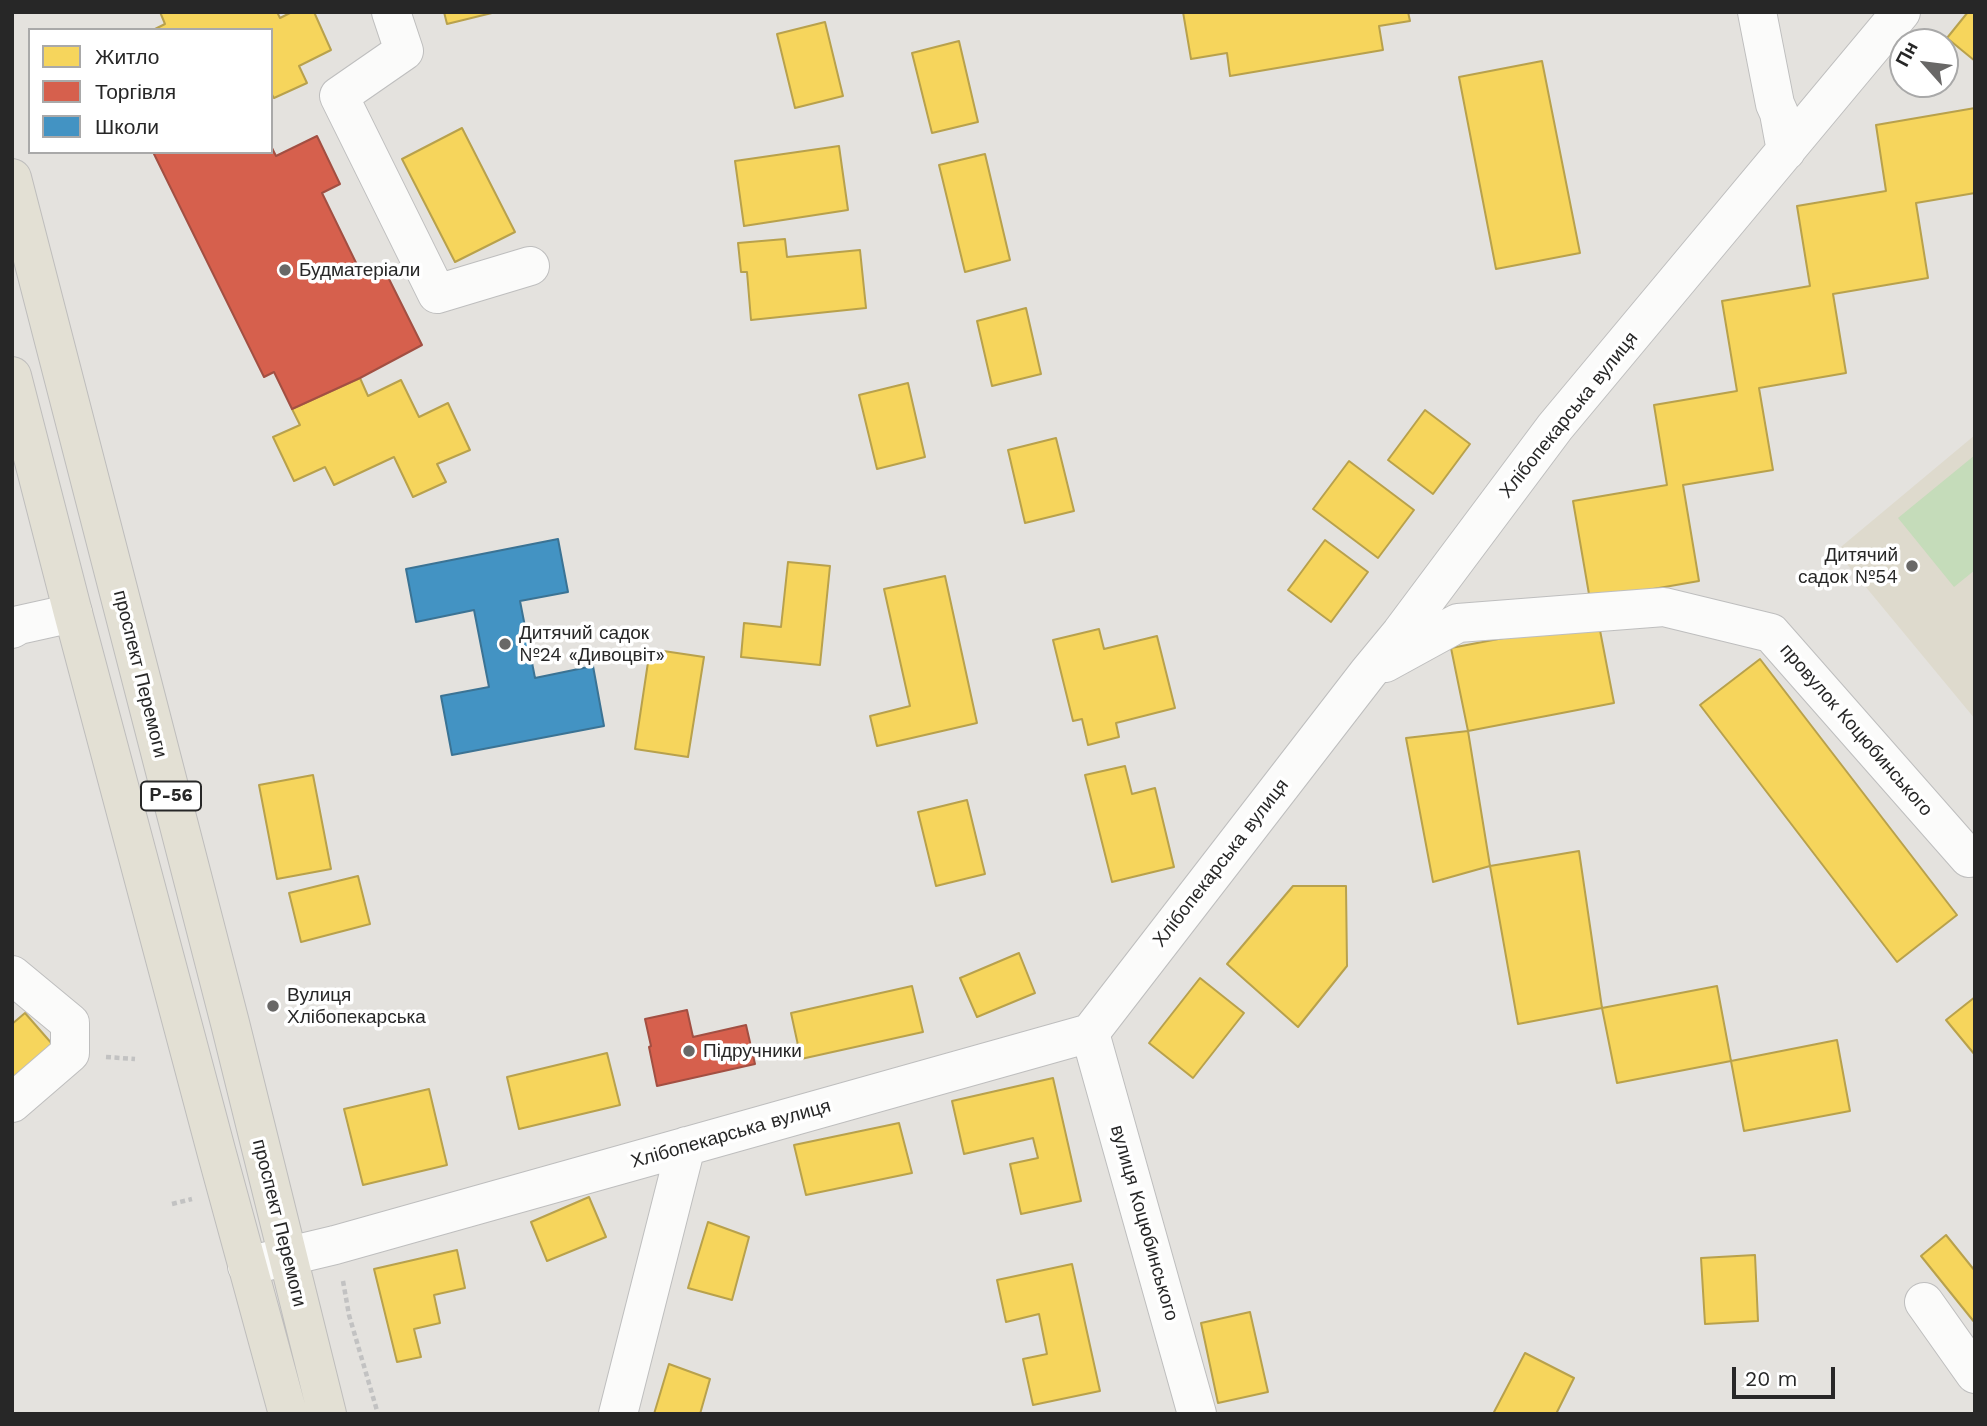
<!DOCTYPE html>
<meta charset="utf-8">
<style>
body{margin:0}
#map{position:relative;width:1987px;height:1426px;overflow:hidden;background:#e4e2de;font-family:"Work Sans",sans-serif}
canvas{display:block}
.frame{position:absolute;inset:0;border:14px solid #272727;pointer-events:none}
.legend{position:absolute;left:28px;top:28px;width:245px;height:126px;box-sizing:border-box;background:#fff;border:2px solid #a9a9a9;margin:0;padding:9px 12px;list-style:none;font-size:21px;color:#272727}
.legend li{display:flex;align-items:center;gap:14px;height:35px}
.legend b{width:35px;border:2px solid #a9a9a9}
.north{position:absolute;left:1889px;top:28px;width:70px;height:70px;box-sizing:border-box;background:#fff;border:2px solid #a9a9a9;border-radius:50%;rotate:298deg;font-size:19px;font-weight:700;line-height:28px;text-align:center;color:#272727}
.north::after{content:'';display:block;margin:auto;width:24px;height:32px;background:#696867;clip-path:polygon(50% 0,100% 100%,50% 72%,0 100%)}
.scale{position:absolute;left:1732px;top:1367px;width:103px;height:32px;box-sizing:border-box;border:4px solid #272727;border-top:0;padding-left:9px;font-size:21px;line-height:24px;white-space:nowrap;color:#272727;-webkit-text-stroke:5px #fff;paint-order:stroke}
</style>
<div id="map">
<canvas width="1987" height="1426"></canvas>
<div class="frame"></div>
<ul class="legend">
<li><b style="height:19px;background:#f6d55c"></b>Житло</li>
<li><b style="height:19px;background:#d6604d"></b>Торгівля</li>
<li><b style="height:19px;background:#4393c3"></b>Школи</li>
</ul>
<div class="north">Пн</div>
<div class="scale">20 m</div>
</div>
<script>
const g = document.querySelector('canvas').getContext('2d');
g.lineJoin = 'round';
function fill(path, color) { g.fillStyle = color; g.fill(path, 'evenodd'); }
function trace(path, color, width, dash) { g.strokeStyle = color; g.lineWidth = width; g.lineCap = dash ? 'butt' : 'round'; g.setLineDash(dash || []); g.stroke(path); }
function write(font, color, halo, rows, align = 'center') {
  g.font = font + ' "Work Sans",sans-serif'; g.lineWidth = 7; g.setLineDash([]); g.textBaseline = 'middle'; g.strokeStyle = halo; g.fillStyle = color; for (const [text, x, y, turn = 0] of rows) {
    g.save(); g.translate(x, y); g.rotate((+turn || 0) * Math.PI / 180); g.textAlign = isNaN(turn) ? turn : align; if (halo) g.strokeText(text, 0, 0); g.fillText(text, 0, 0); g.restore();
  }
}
fill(new Path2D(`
 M1975 435V719L1836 551Z`), '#dedacd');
fill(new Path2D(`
 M1975 455V570L1954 587 1898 518Z`), '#c5dcba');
const homes = new Path2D(`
 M160 12H277L280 18 292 12H314L331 50 299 66 307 83 274 98 271 93V30H153L165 24Z
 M444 12H496L447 24Z
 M1183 12H1408L1410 21 1379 26 1383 50 1230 76 1227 53 1191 59Z
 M1968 12H1975V61L1947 38Z
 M825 22 843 96 795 108 777 34Z
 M959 41 978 122 932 133 912 53Z
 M1542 61 1580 253 1496 269 1459 77Z
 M1975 108V193L1916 203 1928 278 1833 294 1846 373 1759 388 1773 470 1683 485 1699 581 1590 600 1573 501 1667 485 1654 405 1737 391 1722 301 1810 286 1797 206 1886 191 1876 125Z
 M462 128 515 232 455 262 402 159Z
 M839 146 848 210 744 226 735 161Z
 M985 154 1010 260 965 272 939 165Z
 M785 239 787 257 860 250 866 308 751 320 747 272H741L738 243Z
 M1026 308 1041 374 992 386 977 321Z
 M360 378 368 396 401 380 419 417 448 403 470 450 437 464 446 482 413 497 394 457 334 485 325 467 294 481 273 437 300 425 292 409Z
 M908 383 925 457 877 469 859 395Z
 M1425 410 1470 444 1433 494 1388 460Z
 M1056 438 1074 511 1025 523 1008 450Z
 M1349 461 1414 510 1378 558 1313 509Z
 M1325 540 1368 572 1331 622 1288 590Z
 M788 562 830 566 820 665 741 657 744 623 781 627Z
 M945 576 977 723 877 746 870 716 910 706 884 589Z
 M1598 620 1614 703 1468 731 1451 648Z
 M1099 629 1104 649 1157 636 1175 708 1116 723 1119 737 1088 745 1082 719 1073 721 1053 640Z
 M650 649 704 657 688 757 635 749Z
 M1760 659 1957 915 1897 962 1700 705Z
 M1468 731 1490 866 1433 882 1406 738Z
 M1125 766 1132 794 1155 788 1174 867 1112 882 1085 775Z
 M313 775 331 869 277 879 259 785Z
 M967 800 985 874 936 886 918 812Z
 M1579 851 1602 1008 1518 1024 1490 866Z
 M358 876 370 924 301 942 289 893Z
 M1293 886H1346L1347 966 1298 1027 1227 964Z
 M1019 953 1035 993 977 1017 960 978Z
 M1200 978 1244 1013 1193 1078 1149 1043Z
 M912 986 923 1032 801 1059 791 1013Z
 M1717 986 1731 1061 1617 1083 1602 1008Z
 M1975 997V1055L1946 1020Z
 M25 1013 60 1053 12 1094V1024Z
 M1837 1040 1850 1111 1744 1131 1731 1061Z
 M607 1053 620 1105 519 1129 507 1077Z
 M1053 1078 1081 1201 1021 1214 1010 1164 1038 1158 1033 1138 964 1154 952 1101Z
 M429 1089 447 1165 363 1185 344 1109Z
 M899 1123 912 1173 806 1195 794 1145Z
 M589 1197 606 1237 547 1261 531 1222Z
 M708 1222 749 1237 732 1300 688 1288Z
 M1946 1235 1975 1271V1323L1921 1256Z
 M457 1250 465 1288 434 1295 440 1323 414 1329 421 1357 397 1362 374 1269Z
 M1755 1255 1758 1321 1705 1324 1701 1258Z
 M1072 1264 1100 1391 1033 1405 1023 1359 1047 1354 1039 1314 1006 1322 997 1280Z
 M1250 1312 1268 1392 1218 1403 1201 1323Z
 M1525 1353 1574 1378 1556 1414H1493Z
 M669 1364 710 1379 700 1414H654Z`);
fill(homes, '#f6d55c');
trace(homes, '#b8a14c', 2);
const shops = new Path2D(`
 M317 136 340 184 322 193 362 275 382 265 422 345 360 378 292 409 274 372 264 377 153 152H271V146L276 156Z
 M687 1010 693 1037 746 1025 755 1064 657 1086 649 1047 651 1046 645 1019Z`);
fill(shops, '#d6604d');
trace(shops, '#a24f42', 2);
const schools = new Path2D(`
 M558 539 568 592 520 601 535 678 593 666 604 726 452 755 441 696 489 687 474 610 416 622 406 569Z`);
fill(schools, '#4393c3');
trace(schools, '#3b7394', 2);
const minor = new Path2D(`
 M391 12 404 51 339 96 437 294 530 266
 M1757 12 1775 104 1779 113 1786 151
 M12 629 19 625 73 613
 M1385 663 1458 623 1664 607 1771 633 1969 858
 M12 975 70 1023V1053L12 1103
 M1090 1033 1197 1414
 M247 1266 335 1245 1090 1033 1368 673 1401 633 1555 427 1901 12
 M1924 1302 1975 1374
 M618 1414 686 1146`);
const major = new Path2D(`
 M12 178 230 1023 327 1414
 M12 376 73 613 217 1154 288 1414`);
trace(minor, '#bebebe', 40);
trace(major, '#bebdbc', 40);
trace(new Path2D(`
 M106 1057 135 1059
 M172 1204 192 1199
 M343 1281 349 1315 378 1414`), '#c2c2c2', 4.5, [5, 3.5]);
trace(minor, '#fbfbfa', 38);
trace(major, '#e3e0d4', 38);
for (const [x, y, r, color] of [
 [285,270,7,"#696867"],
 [1912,566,7,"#696867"],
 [505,644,7,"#696867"],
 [273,1006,7,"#696867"],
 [689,1051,7,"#696867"]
]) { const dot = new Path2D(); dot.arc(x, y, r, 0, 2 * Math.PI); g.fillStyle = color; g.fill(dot); trace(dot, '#fff', 2.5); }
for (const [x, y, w] of [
 [171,796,60]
]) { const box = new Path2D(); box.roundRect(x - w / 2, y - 14.5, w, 29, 5); g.fillStyle = '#fff'; g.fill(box); trace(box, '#272727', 2); }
write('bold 18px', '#272727', null, [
 ["Р-56",171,796]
]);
write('19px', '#272727', '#fff', [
 ["Будматеріали",299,270],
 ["Дитячий",1898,555,"right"],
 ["садок №54",1898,577,"right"],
 ["Дитячий садок",519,633],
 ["№24 «Дивоцвіт»",519,655],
 ["Вулиця",287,995],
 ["Хлібопекарська",287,1017],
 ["Підручники",703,1051]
], 'left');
write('19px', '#272727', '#fff', [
 ["Хлібопекарська вулиця",1569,415,-51],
 ["проспект Перемоги",140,674,76],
 ["провулок Коцюбинського",1856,730,49],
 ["Хлібопекарська вулиця",1221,863,-52],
 ["Хлібопекарська вулиця",731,1134,-16],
 ["проспект Перемоги",279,1223,76],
 ["вулиця Коцюбинського",1144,1223,74]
]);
</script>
